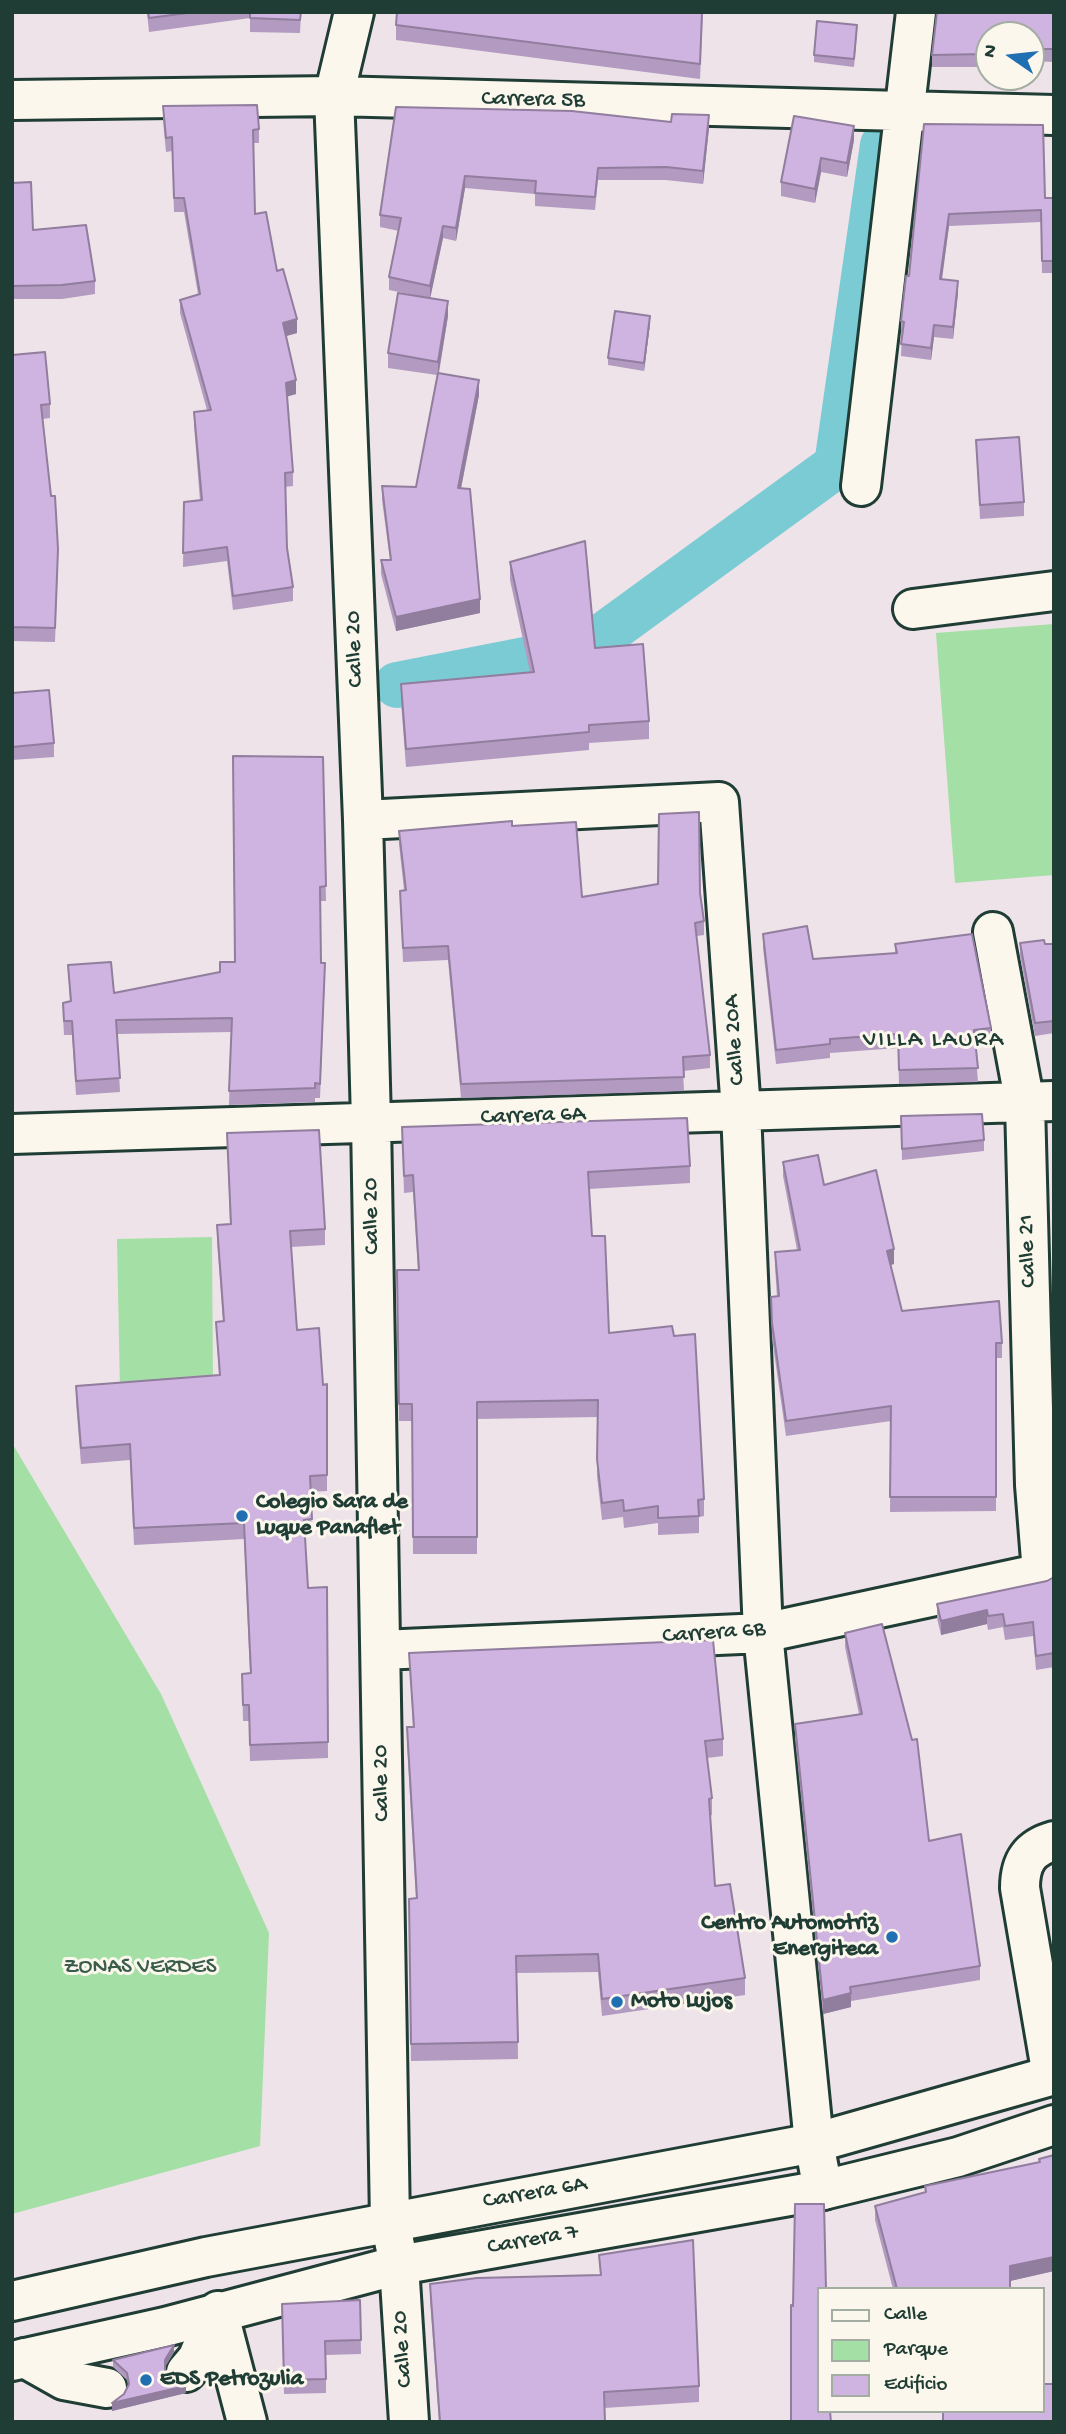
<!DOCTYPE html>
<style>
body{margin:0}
#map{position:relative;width:1066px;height:2434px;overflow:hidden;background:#eee3e8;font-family:"Gochi Hand",sans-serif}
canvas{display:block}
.frame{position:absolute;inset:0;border:14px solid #1f3d34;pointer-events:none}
.legend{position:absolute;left:817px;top:2287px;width:228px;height:126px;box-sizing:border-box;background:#fbf7ec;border:2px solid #a3ada2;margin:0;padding:9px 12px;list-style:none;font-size:21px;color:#1f3d34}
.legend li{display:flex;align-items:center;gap:14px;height:35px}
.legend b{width:35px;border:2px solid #a3ada2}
.north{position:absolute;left:975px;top:21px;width:70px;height:70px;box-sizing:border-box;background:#fbf7ec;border:2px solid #a3ada2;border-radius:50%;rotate:284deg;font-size:19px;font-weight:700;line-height:28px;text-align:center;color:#1f3d34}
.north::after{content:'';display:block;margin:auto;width:24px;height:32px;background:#1f6fb2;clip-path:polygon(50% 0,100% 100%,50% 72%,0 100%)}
</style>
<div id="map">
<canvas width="1066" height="2434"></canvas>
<div class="frame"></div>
<ul class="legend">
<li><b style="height:9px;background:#fbf7ec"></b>Calle</li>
<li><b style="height:19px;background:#a4dfa5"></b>Parque</li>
<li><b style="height:19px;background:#cfb3e0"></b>Edificio</li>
</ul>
<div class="north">N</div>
</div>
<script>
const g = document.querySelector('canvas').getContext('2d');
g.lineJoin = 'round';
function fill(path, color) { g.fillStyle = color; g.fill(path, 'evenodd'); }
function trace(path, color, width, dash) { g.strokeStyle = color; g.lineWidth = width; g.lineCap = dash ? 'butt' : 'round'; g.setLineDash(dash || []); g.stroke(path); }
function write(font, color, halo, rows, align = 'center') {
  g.font = font + ' "Gochi Hand",sans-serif'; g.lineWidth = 6; g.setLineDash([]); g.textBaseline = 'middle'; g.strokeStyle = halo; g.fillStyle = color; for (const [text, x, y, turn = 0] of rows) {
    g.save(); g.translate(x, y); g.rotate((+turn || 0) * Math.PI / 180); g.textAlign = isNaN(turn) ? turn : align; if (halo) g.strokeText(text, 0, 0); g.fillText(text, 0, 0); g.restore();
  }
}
fill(new Path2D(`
 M1054 624V875L955 883 936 633Z
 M212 1237 213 1388 120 1390 117 1239Z
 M12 1443 161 1694 269 1933 260 2146 12 2214Z`), '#a4dfa5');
trace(new Path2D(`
 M397 685 586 648 837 465 883 145`), '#7bcbd4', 46);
const minor = new Path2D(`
 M354 12 334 96 363 820 371 1121 390 2221 399 2265 409 2422
 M12 100 334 96 1054 115
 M861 486 916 12
 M913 609 1054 591
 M363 820 719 802 741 1111 763 1633 814 2143 823 2190
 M12 1134 1054 1101
 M381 1650 763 1633 1042 1573 1035 1485 1025 1104 993 932
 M1052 2076 1020 1888C1020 1862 1029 1848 1054 1841
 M218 2311 247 2422
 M25 2358 64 2380 107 2388
 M186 2372 197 2359 218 2311`);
const major = new Path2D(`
 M12 2301 206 2257 814 2143 1054 2075
 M12 2361 165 2327 399 2265 823 2190 958 2157 1054 2125`);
trace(minor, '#1f3d34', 44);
trace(major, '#1f3d34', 44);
trace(minor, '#fbf7ec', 38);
trace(major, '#fbf7ec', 38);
fill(new Path2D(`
 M147 12H301L300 33 250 32V18L149 32Z
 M703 12 700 79 396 40V25Z
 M1054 12V62L1031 61V35H989V60H984V67H932V55Z
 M857 33 854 67 814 62V55Z
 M163 106 259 129V143H253L255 214 277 271 297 333 286 336 296 394 287 396 293 472V486L285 487 287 548 293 587V601L233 610 227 561 183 567 184 502 200 501 194 425V412L207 410 180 313V300L198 294 184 212H174L172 151 166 152 163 120Z
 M396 107 709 128 703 184 666 180H598L595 210 535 206V194L465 188 456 241 443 238 430 298 448 316 439 373 479 395 461 489 480 613 396 631 381 574V560H390L382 500V486L416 487 437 375 388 368V353L414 295 389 290V277L399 231 380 227V215Z
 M924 124 1045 198H1054V273H1042L1041 222 949 226 942 280 958 293 953 339 934 337 931 360 901 356 902 333H901V321L909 276Z
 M854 140 847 177 821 172 815 203 781 196V182Z
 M12 183 33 230 95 281V294L62 299H12Z
 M650 324 644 371 608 365V358Z
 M12 355 50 404V418L43 419 58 563 55 642 12 641Z
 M976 440 1024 502V516L980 519Z
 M510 562 595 648 649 721V739L589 743V750L406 767 401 702V684L530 672 510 580Z
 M12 693 54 743V757L12 760Z
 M323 757 326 901H320L321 963 325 977 320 1098H315V1102L229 1105 231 1032 117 1034 120 1092 76 1095 72 1035H64L63 1017V1003L70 1002 68 965 114 993 220 972 235 962Z
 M512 826 582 897 700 893 704 921V935L697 936 710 1055V1068L683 1071 684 1091 461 1098 448 960 403 962 400 891 404 890 399 844V831Z
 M763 934 813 959 895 953V944L991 1028V1041L975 1043 978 1082 899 1084 898 1048 830 1053V1058L776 1064 763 948Z
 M1020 943 1054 944V1033L1035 1036 1020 956Z
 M901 1116 984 1140V1151L902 1160Z
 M402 1127 690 1166V1183L589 1189 592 1236 609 1333 674 1336 704 1499V1516L699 1517V1533L658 1535V1523L624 1528 623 1517 602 1520 597 1476 598 1417 477 1419V1554H413L412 1421H399L397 1270H418L413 1192 404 1193Z
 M227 1133 325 1229V1245L291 1247 297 1330 323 1385 327 1384V1491L310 1492 312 1536H305L308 1588 327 1587 328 1758 250 1761 249 1721H243L242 1674 250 1673 244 1539 134 1545 130 1460 81 1464 76 1402V1386L219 1375 216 1322 223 1321 217 1241V1225L230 1224Z
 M783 1162 824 1185 894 1264 890 1265 902 1311 1002 1343V1358H996V1511L890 1512 891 1421 786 1436 772 1338 771 1312V1297H777L775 1266V1252L797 1250 783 1176Z
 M1054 1577V1667L1036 1670 1033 1636 1005 1640 1003 1627 988 1630 987 1624 941 1635 937 1618V1604L1047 1581Z
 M845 1633 980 1966V1980L851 2001V2007L823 2014 795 1738V1724L859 1714 845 1647Z
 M409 1653 723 1739V1756L707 1758 712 1798V1815L710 1816 715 1886 745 1978V1995L602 2016 598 1972 517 1973 518 2059 411 2061 409 1899H416L407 1744V1727H413Z
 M1054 2155V2271L1010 2281V2289H893L875 2220V2206L925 2192V2186L1039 2162V2159Z
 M599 2255 699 2386V2402L604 2408 605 2422H439L430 2300V2284L600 2275Z
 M360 2300 361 2354 326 2355V2393L284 2394 282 2304Z
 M174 2352 165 2367V2371L172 2382 186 2393 112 2411 124 2394 128 2385 127 2380 113 2367V2360Z`), '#b29ac1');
fill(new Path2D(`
 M709 115V128L703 184V171Z
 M854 126V140L847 177V163Z
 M821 158V172L815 203V189Z
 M465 176V188L456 241V228Z
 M949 214V226L940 291V279Z
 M443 226V238L430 299V286Z
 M958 281V293L953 339V327Z
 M448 301V316L438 376V362Z
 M650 316V324L644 371V363Z
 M297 319V333L283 337V323Z
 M934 325V337L931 360V348Z
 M296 380V394L286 397V383Z
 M479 380V395L458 503V488Z
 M480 599V613L396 631V617Z
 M894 1249V1264L887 1266V1251Z
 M987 1610V1624L941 1635V1621Z
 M851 1993V2007L823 2014V2000Z
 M1054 2257V2271L1010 2281V2266Z
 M174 2345V2352L165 2367V2360Z
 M186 2386V2393L112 2411V2403Z`), '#917d9d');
const building = new Path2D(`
 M148 12H195L149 18Z
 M250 12H301L300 20 250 18Z
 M397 12H702L700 64 396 25Z
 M937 12H1054V49H1031V35H989V48L984 47V54L932 55Z
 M817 21 857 25 854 59 814 55Z
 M257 105 259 129 253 130 255 214 266 212 277 271 283 269 297 319 283 323 296 380 286 383 293 472 285 473 287 548 293 587 233 596 227 547 183 553 184 502 202 500 194 412 211 410 180 300 200 294 184 198H174L172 137 166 138 163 106Z
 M396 107 572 111 671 122 672 114 709 115 703 171 666 167 598 168 595 197 535 193 536 181 465 176 456 228 443 226 430 286 389 277 401 218 380 215Z
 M794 116 854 126 847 163 821 158 815 189 781 182Z
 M924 124 1043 125 1045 198H1054V261H1042L1041 210 949 214 940 279 958 281 953 327 934 325 931 348 901 344 904 322 901 321 906 276H909Z
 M31 182 33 230 86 225 95 281 62 285 12 286V183Z
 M398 293 448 301 438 362 388 353Z
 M615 311 650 316 644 363 608 358Z
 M45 352 50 404 41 405 51 496H55L58 549 55 628 12 627V355Z
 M438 373 479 380 458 488 470 489 480 599 396 617 381 560H391L382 486 416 487Z
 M1019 437 1024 502 980 505 976 440Z
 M585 541 595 648 643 644 649 721 589 725V732L406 749 401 684 534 672 510 562Z
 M49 690 54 743 12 747V693Z
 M233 756 323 757 326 886 320 887 321 963H325L320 1084 315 1083V1088L229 1091 232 1018 116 1020 120 1078 76 1081 72 1021H64L63 1003 71 1001 68 965 111 962 114 993 220 972V962H235Z
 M699 812 700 893 704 921 695 923 710 1055 683 1057 684 1077 461 1084 448 946 403 948 400 891 406 890 399 831 512 821V826L576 822 582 897 658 884 659 814Z
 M807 926 813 959 897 953 895 944 972 934 991 1028 974 1030 978 1068 899 1070 898 1034 830 1039V1044L776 1050 763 934Z
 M1044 940 1045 944H1054V1021L1035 1023 1020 943Z
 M982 1114 984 1140 902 1149 901 1116Z
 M687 1118 690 1166 588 1172 592 1236H605L609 1333 672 1326 674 1336 695 1334 704 1499 698 1500 699 1516 658 1518V1506L624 1511 623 1500 602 1503 597 1459 598 1400 477 1402V1537H413L412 1404H399L397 1270H419L413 1175 404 1176 402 1127Z
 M319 1130 325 1229 290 1231 297 1330 319 1328 323 1385 327 1384V1475L310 1476 312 1519 304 1520 308 1588 327 1587 328 1742 250 1745 249 1705H243L242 1674 251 1673 244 1523 134 1528 130 1444 81 1448 76 1386 220 1375 216 1322 224 1321 217 1225 231 1224 227 1133Z
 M818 1155 824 1185 876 1170 894 1249 887 1251 902 1311 999 1301 1002 1343H996V1497H890L891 1406 786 1421 772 1323 771 1297 779 1296 775 1252 800 1250 783 1162Z
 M1054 1577V1653L1036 1656 1033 1622 1005 1626 1003 1614 988 1616 987 1610 941 1621 937 1604 1047 1581Z
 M882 1624 912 1740 917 1739 929 1841 961 1834 980 1966 850 1987 851 1993 823 2000 795 1724 862 1714 845 1633Z
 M713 1640 723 1739 705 1741 712 1798 709 1799 715 1886 730 1884 745 1978 602 1999 598 1954 516 1956 518 2042 411 2044 409 1899 417 1898 407 1727H414L409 1653Z
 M1054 2155V2257L1010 2266V2289H897L875 2206 926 2192 925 2186 1040 2162 1039 2159Z
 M795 2204H824L826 2289H819V2411H830L831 2422H791V2305L793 2306Z
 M693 2240 699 2386 604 2392 605 2422H440L430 2284 477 2278 601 2275 599 2255Z
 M360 2300 361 2340 325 2341 326 2379 284 2380 282 2304Z
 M174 2345 165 2360V2371L172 2382 186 2386 112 2403 124 2394 129 2384 127 2373 113 2360Z
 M1043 2384H1054V2422H943V2411H1043Z`);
fill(building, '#cfb3e0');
trace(building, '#917d9d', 2);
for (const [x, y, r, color] of [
 [242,1516,7,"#1f6fb2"],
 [892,1937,7,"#1f6fb2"],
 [617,2002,7,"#1f6fb2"],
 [146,2380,7,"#1f6fb2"]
]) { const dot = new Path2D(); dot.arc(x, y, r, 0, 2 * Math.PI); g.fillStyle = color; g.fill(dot); trace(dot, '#fbf7ec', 2.5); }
write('23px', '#1f3d34', '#fbf7ec', [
 ["Carrera 5B",533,101,1],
 ["Calle 20",356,649,-92],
 ["Calle 20A",736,1040,-94],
 ["Carrera 6A",533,1117,-2],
 ["Calle 20",373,1216,-91],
 ["Calle 21",1029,1251,-92],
 ["Carrera 6B",714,1634,-4],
 ["Calle 20",383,1783,-91],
 ["Carrera 6A",535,2194,-10],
 ["Carrera 7",533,2241,-10],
 ["Calle 20",404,2349,-94]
]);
write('bold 23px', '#1f3d34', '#fbf7ec', [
 ["Colegio Sara de",256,1503],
 ["Luque Panaflet",256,1529],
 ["Centro Automotriz",878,1924,"right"],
 ["Energiteca",878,1950,"right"],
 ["Moto Lujos",631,2002],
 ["EDS Petrozulia",160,2380]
], 'left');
write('23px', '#3a5d4b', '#fbf7ec', [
 ["ZONAS VERDES",140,1968]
]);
g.letterSpacing = '2px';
write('24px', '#1f3d34', '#fbf7ec', [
 ["VILLA LAURA",934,1041]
]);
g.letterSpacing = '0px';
</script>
